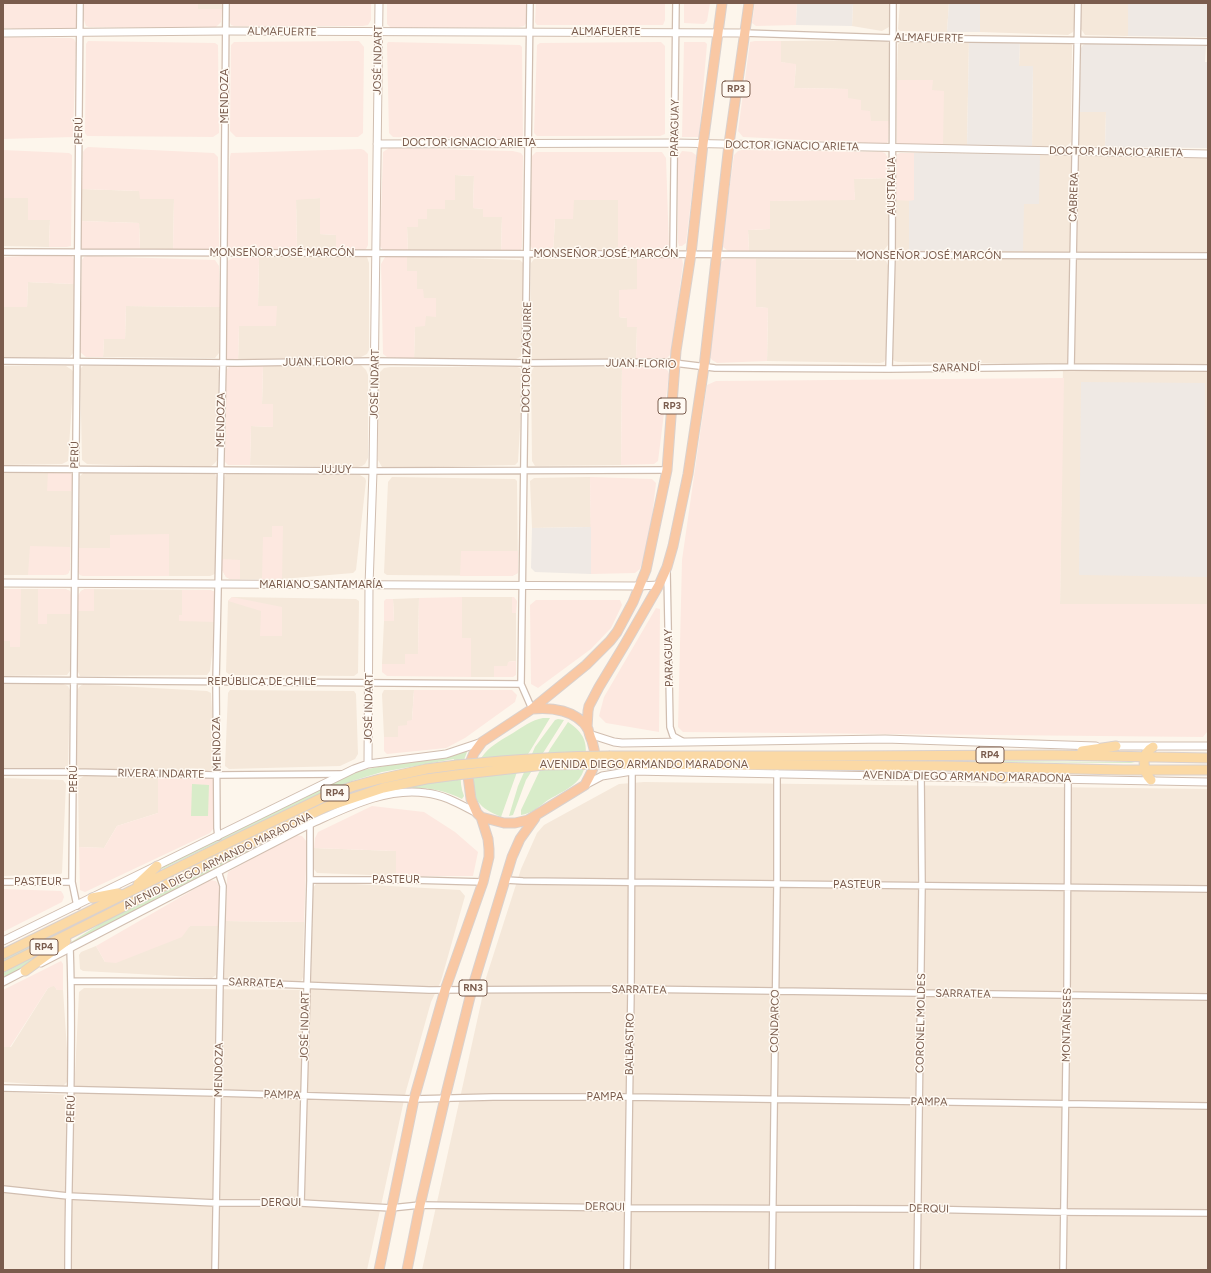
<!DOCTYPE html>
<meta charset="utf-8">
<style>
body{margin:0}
#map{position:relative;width:1211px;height:1273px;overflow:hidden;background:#fdf6ec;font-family:Figtree,sans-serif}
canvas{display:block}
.frame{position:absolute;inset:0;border:4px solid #7a5c4d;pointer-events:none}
</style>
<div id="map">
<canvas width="1211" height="1273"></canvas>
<div class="frame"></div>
</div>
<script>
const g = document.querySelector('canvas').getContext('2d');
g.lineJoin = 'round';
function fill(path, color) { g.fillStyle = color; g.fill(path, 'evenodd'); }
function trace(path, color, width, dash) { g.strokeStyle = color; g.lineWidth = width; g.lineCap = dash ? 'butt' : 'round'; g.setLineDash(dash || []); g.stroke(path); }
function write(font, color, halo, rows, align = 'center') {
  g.font = font + ' Figtree,sans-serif'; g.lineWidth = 3; g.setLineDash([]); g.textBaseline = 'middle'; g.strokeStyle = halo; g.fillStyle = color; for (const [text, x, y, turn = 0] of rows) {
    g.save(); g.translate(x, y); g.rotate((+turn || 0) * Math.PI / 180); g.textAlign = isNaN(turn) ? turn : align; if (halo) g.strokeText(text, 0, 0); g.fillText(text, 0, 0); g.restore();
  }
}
fill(new Path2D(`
 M198 3H222V9H198Z
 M853 3H891V23L889 27 882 31 852 26Z
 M900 3H949L947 32 900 31 898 29Z
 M980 3H1075L1074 29 1073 32 1068 35 980 32Z
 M1082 3H1128V36L1085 35 1081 29Z
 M884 40 887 41 890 44 889 121H870L848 99 847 89 794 88 796 65 781 62V41Z
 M904 40H969L967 146 943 145 932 91V80H897L898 44Z
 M1020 41 1069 42 1072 45 1071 142 1065 148 1032 147 1033 67 1019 66Z
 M1079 112H1106L1105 147 1083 146 1080 145 1078 143Z
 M914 153 1040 154 1208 158V604H1060L1063 364 898 362 894 361 892 358 895 158 898 154Z
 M455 175 474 176 473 208 483 209V217H502L501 252H408L407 227H417L418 219 427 209H445V200Z
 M888 178V245L884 250 881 252 749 251 748 230 770 229V201L855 199 853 179Z
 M82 189 140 191V199H174L173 251 140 250 139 223 81 221Z
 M3 198H28L50 220 49 247 3 246Z
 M321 198 320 234 336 235V251H297L296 199Z
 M574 200H618V252L553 253 555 219Z
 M364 256 367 257 369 263V350L367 354 361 357 238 361 239 326H276L258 306 259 257Z
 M407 256 520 260 523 263V354L520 357 514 360 414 359 415 327 426 316 436 298H423L417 289 407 271Z
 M534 259H637V289L619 317 627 318 637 327 636 360 531 359 530 357 531 263Z
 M756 259 884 260 886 261 888 265 887 356 884 362 880 363 767 361 768 308 756 307Z
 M28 282 74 284 75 351 70 357 3 358V307H27Z
 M126 306 220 307 219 353 215 358 103 357 104 339H125Z
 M361 365 366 370 368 375V458L365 464 362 466 358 467 250 465 251 426 273 427 262 404 263 366Z
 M3 366H66L72 370 74 373 68 461 62 464 3 465Z
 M83 366H214L217 367 219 371 217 460 215 463 210 467 205 468 87 464 82 460 80 369Z
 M390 367H517L520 368 523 374 518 462 515 465 387 468 382 467 378 460V374L384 368Z
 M534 367H622L621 465 535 466 532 461 531 372Z
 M67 471 70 472 72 475 70 569 68 574 63 575H3V472Z
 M86 471 208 472 215 474 217 478V567L215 574 210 576H84L80 575 78 571 80 476 83 473Z
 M226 474 360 475 365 478 366 481 356 570 353 573 282 579H230L226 577 222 570 223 479Z
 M392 477 515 479 517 481 518 573 512 576 387 575 384 573 388 482Z
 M590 477 591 527 532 528 530 481 534 478Z
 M3 589H65L70 591 71 596 70 671 67 675 3 676Z
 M85 589 210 590 215 592 216 622 210 671 207 675 80 676 77 670 78 596 81 591Z
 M232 597 356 599 359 601 358 673 354 676 230 675 226 672 228 601Z
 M462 597H512V613H516V661L508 662V666H494V677H471V639H462Z
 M419 598 418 654 405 664H382L384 621H394L393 599Z
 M3 684H63L68 686 70 690 68 766 65 770 3 771Z
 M83 684 207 691 211 693 215 766 211 770 207 771 81 769 76 767 77 691 79 687Z
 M230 690 354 691 356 694 358 754 355 759 340 766 229 769 225 766 228 693Z
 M384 690H414L412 720 398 737H384L382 694Z
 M84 776 158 777V813L117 826 104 848 79 847 78 782 79 779Z
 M3 778 63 780 66 784 62 873 61 874 3 876Z
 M644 782 1208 789V1270H422L481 1003 485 981 521 869 537 833 544 825 619 784Z
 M314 848 396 851V876L317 873 313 868Z
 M320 882 460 890 465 896 441 981 431 1002 406 1091 367 1270H3V1092L74 1095 79 992 84 988 311 990 313 888 316 884Z
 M226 921 304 922 303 977 302 980 298 982 224 978Z
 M190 926H218L216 975 212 978 83 971 80 969 79 955 81 952 96 946 105 962Z
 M54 985 57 990H63L69 1079 67 1082 63 1086 3 1082V1047H11L48 988Z`), '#f5e8da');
fill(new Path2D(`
 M3 3H78L77 25 76 29 70 31 3 28Z
 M84 3H198V9H222L221 22 215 28 89 27 86 26 84 20Z
 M229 3H371V20L368 25 363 26H234L231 25 229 20Z
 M387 3H528V21L524 26 519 27 391 28 387 24Z
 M536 3H665V20L663 25H537L535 22Z
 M684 3H710L707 21 704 24 684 23Z
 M755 3H797L796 25 756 26 752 23Z
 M3 37 71 38 74 39 76 43 73 137 3 139Z
 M88 41 215 43 218 45 219 133 213 137 87 136 85 133 86 44Z
 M359 41 364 47 363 133 358 137H236L230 131 231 45 234 42Z
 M755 41H781V62L796 64 794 88 848 89V98L861 100V110L870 111 871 121H889L888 141 887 143 885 144 743 137 738 131 750 42Z
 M388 42 520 45 522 47 523 139 519 140 393 137 389 133 387 44Z
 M661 42 665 46V134L660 136H537L534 133 537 45 540 43Z
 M684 42H705L707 44 699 137H682Z
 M897 80H933L932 90 944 91 943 145 899 144 897 143Z
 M88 147 214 153 218 157 219 248 217 251H173L174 199H140L139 191 82 189 83 152 85 149Z
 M389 148 513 151 521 153 523 156 522 247 521 250 517 252H501L502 217H483V209L473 208 474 176 455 175V200H445V209H427V219H418V227H407L408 252 385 253 380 246 383 152Z
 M361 149 364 150 368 154V245L366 249 360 251H336V235L320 234V198L296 200 297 251 231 250 227 247 226 242 230 157 231 153Z
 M3 150 69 153 72 155 71 246 67 247H49L50 220H28V198H3Z
 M742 150 882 152 885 153 888 158V178L854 179 855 200 770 201V229L748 230 749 251H728L723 247 722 244 734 155 738 151Z
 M682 151 692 152 696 155V159L686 243 682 246H679L678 242V157Z
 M536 152H662L666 158 669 247 661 252H618V200H574L573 219H555L553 253H535L530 245 532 156Z
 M900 153H914V201L894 200 895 158 896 155Z
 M81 221 139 223 140 250 83 249 81 247Z
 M69 254 72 256 74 260V284L28 282 27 307H3V257Z
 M388 255 407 256V271H417V289H423L424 298H436V317L426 316 425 326 415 327 414 359 387 357 383 354 381 264 385 257Z
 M88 256 215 260 219 266 220 307 126 306 125 339H104L103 357H86L80 352 82 260 84 257Z
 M259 257 258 306H277L276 326H239L238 361H229L224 357 227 261 233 258Z
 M679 257 682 259 683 264 671 354 666 359 636 360 637 327H627V318L619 317V290L637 289V259Z
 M725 259H756V307L768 308 767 361 717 363 712 360 710 357 720 263Z
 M230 366H263L262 404H273V427L251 426 250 465H228L225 462 226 370Z
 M622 367H663L668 371 669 374 658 461 654 464 621 465Z
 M1064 378 1060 604H1208V716L1207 732 1203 737 683 732 678 727 682 560 707 385 716 381Z
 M67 471 70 472 72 475V491H47L48 472Z
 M590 477 652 479 656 483 650 535 640 569 635 573 591 574Z
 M272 526H283L282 579H262L263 537H272Z
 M169 534V576H84L80 575 78 571 79 548H110V535Z
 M30 546 70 547V569L68 574 63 575H28Z
 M461 551H518V573L512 576H460Z
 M222 559 240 560V579H230L226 577 222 570Z
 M3 589H21L20 647H10V641H3Z
 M38 589H65L70 591 71 596V614H47V624H38Z
 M85 589H94V611H78V596L81 591Z
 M182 590H210L215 592 217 596 216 622 179 621V615H182Z
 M232 597 282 607V636H260L261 611 228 601Z
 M462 597V638H471V677L387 676 382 672V664H405V654H418L419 598Z
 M512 597H514L517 601 516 613H512Z
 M386 599H393L394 621H384V601Z
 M536 600H620L622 605 611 628 591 649 538 688 531 684 530 605Z
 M656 608 660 609 659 732 606 723 599 716 604 697Z
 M516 661V675L513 677H494V666H507L508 662Z
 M414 690H512L517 695 515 702 465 738 446 748 387 754 384 751V737H398V726L407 725V721L412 720Z
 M158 777H210L213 778 214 783 213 829 210 833 85 892 80 890 79 847 104 848 117 826 158 813Z
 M372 806 424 812 455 832 478 852 473 876H396V851L314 848 315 838 318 832Z
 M296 835 302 836 307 842 304 922 226 921 227 878 228 872Z
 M210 880 216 881 220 888 218 926H190L182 937 116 963 105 962 96 946Z
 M3 889 61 891 63 894 64 897 62 902 3 932Z
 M61 961 63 964V990H57L54 986 48 988 10 1047H3V990Z`), '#fde8e0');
fill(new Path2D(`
 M797 3H853L852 26 796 25Z
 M949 3H980V32H947Z
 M1128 3H1208V37L1128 36Z
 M969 40 1020 41 1019 66H1033L1032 147 967 146Z
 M1087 43 1206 46 1205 62H1208V148L1105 147 1106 112H1079L1081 48 1083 45Z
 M914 153 1040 154 1039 204H1024L1023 251H909V201L914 200Z
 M1081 382 1205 383 1208 577 1079 575Z
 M591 527V574L535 572 531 568 532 528Z`), '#efe9e4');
fill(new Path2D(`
 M543 718H550L530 751 517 772 501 817C495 814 485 810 480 804 468 791 474 765 485 753 492 745 503 739 513 733 522 727 532 720 543 718Z
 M558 719 564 720 526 780 513 815 509 816 518 786 535 747 555 720Z
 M568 722C584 733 588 742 585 761 585 768 583 774 579 779 572 788 558 794 548 800 540 806 531 814 521 815V810L550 749Z
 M467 751V752C461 767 458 780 464 796L462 799C415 775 367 795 323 813L60 949 103 922 320 813 366 795 394 788 451 778 454 759 382 772 352 781 310 798 150 875 162 867 178 858 356 772C382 765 409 763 436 759 447 757 456 753 467 751Z
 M838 760 1131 762 1135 763 844 761Z
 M192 784 209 785 208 816H191Z
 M203 861 166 883 3 962V959Z
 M50 949 31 963 6 977 3 975V973Z`), '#d8ecc9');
const minor = new Path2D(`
 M530 3C528 230 525 457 521 684L532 709
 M744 33 893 38 1208 42
 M3 252 1208 256
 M673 254 676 3
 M3 361 237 363 375 361 527 363 666 362 715 368 889 369 1071 367 1208 368
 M1071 367 1078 3
 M889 369 892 256 893 3
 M3 469 373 471 667 470
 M667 572 670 727 673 736 682 741
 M3 680 521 684
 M3 772H74L217 775 341 774
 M218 837 217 828 216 681 223 363 226 3
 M310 880H412L483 882
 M506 880 523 881 1208 889
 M3 882H72
 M77 906 72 882 80 3
 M71 981 220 982 429 990 631 989 1208 997
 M3 1088 218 1093 414 1099 493 1097H629L1208 1106
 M3 1189 68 1196 216 1203H301L391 1208 420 1205 628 1208 918 1209 1054 1212 1208 1213
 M301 1203 310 880V824
 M68 1270C68 1163 74 1055 70 948
 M215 1270 220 982 223 886 218 871
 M627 1270 631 989 632 771
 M772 1270 777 884V773
 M917 1270 922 885 921 777
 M1063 1270 1067 995 1068 779`);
const tertiary = new Path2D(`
 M3 33 226 31 744 33
 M377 144 675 143 1208 154
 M3 583 639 586 659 585
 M589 734 614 742 622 743 885 739 1096 746
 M1112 746H1208
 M368 764 369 586 373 471 379 3
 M1001 778 1208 782
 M585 785 602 776 632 771 986 778
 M3 941 354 769 368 764 446 754 482 742
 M41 963 310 824C346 808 386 787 426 793 445 795 461 805 477 813
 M3 982 28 969`);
const primary = new Path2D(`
 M1082 751 1116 746
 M610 756H836L1052 755 1208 758
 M609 764 943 766 1123 770H1208
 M968 771 1004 778
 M1151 780C1142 771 1141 753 1153 747
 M138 884 157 866
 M92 898 118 893
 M3 954 232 841 328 795 354 786 380 779 426 769 457 765
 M3 967 226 855 326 807 383 788 426 779 456 775
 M25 971 66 941`);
const trunk = new Path2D(`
 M532 709C551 707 577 710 588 729 589 732 590 737 592 741 594 747 595 753 595 759 595 769 589 776 585 785L528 820 515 823H504L481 817 477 813 471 799 468 776 470 763 474 753 482 742 532 709 586 665 610 641 617 632 633 602 646 570 667 470 676 351 691 254 703 144 722 3
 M587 728 588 711 589 706 599 687 625 644 659 585 667 567 673 546 688 474 704 367 729 144 749 3
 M379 1270 414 1099 445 990 483 882 489 857V849L488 839 481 817
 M407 1270 420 1205 445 1098 472 989 512 857 520 839 535 818`);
trace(minor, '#d1beb0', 8);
trace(tertiary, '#d1beb0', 9);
trace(primary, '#dad1cd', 11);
trace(trunk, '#dad1cd', 11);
trace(minor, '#fff', 5.5);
trace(tertiary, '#fff', 7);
trace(primary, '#fbd9a5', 9);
trace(trunk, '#f9c8a4', 9);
const primaryBridge = new Path2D(`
 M457 765C508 760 559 756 610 756
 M456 775 544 765 609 764`);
trace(primaryBridge, '#dad1cd', 11, []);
trace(primaryBridge, '#fbd9a5', 9);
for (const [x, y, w] of [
 [736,89,28],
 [672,406,28],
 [990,755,28],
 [335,793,28],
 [44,947,28],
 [473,988,28]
]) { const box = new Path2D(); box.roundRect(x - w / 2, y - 8, w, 16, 3); g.fillStyle = '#fffaf3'; g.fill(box); trace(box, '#7a5c4d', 1); }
write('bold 10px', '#7a5c4d', null, [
 ["RP3",736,89],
 ["RP3",672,406],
 ["RP4",990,755],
 ["RP4",335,793],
 ["RP4",44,947],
 ["RN3",473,988]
]);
write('11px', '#7a5c4d', '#fffaf3', [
 ["ALMAFUERTE",282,32,1],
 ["ALMAFUERTE",606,32],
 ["ALMAFUERTE",929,38,1],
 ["JOSÉ INDART",378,60,-89],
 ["MENDOZA",225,96,-90],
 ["PARAGUAY",675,128,-89],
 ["PERÚ",79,131,-89],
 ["DOCTOR IGNACIO ARIETA",469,143],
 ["DOCTOR IGNACIO ARIETA",792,146,1],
 ["DOCTOR IGNACIO ARIETA",1116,152,1],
 ["AUSTRALIA",892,186,-90],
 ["CABRERA",1074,197,-88],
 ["MONSEÑOR JOSÉ MARCÓN",282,253],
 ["MONSEÑOR JOSÉ MARCÓN",606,254],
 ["MONSEÑOR JOSÉ MARCÓN",929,256],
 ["DOCTOR EIZAGUIRRE",527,357,-89],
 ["JUAN FLORIO",318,362,-1],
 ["JUAN FLORIO",641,364,1],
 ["SARANDÍ",956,368,-1],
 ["JOSÉ INDART",375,384,-89],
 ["MENDOZA",221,420,-89],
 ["PERÚ",75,455,-89],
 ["JUJUY",335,470],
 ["MARIANO SANTAMARÍA",321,585],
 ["PARAGUAY",669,658,-91],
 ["REPÚBLICA DE CHILE",262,682],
 ["JOSÉ INDART",369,708,-89],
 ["MENDOZA",217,744,-91],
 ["AVENIDA DIEGO ARMANDO MARADONA",644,765],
 ["RIVERA INDARTE",161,774,1],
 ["AVENIDA DIEGO ARMANDO MARADONA",967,777,1],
 ["PERÚ",74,779,-90],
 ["AVENIDA DIEGO ARMANDO MARADONA",218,861,-26],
 ["PASTEUR",396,880],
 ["PASTEUR",38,882],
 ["PASTEUR",857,885],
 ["SARRATEA",256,983,2],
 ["SARRATEA",639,990,1],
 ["SARRATEA",963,994,1],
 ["CONDARCO",775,1021,-89],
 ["CORONEL MOLDES",921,1023,-89],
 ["MONTAÑESES",1067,1025,-89],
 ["JOSÉ INDART",305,1026,-89],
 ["BALBASTRO",630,1044,-89],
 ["MENDOZA",219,1070,-89],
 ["PAMPA",282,1095,2],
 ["PAMPA",605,1097],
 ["PAMPA",929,1102,1],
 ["PERÚ",71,1109,-88],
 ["DERQUI",281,1203],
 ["DERQUI",605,1207,1],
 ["DERQUI",929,1209,1]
]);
</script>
